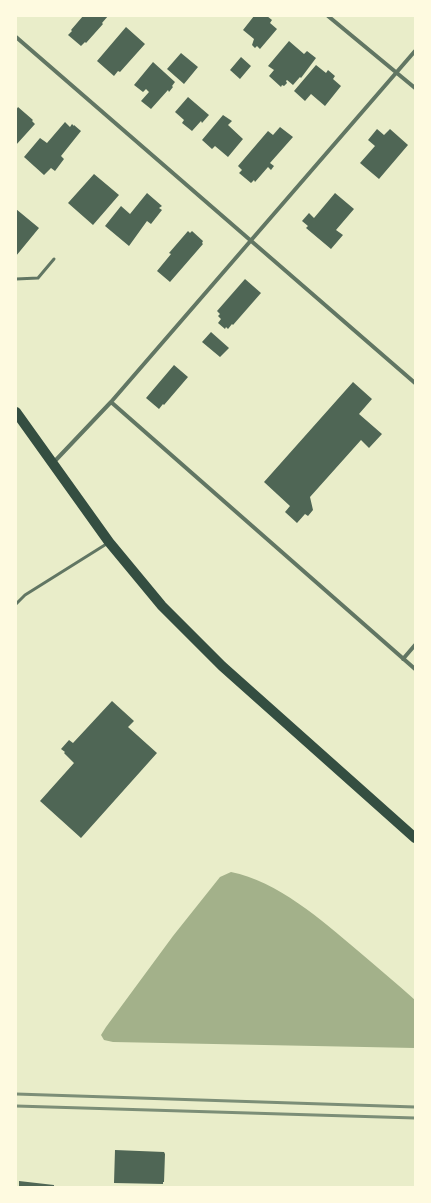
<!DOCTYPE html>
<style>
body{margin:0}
#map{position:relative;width:431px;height:1203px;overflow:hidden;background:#e9edc9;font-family:"Alegreya Sans",sans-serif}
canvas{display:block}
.frame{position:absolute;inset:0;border:17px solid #fefae0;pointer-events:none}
</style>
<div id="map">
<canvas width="431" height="1203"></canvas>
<div class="frame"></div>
</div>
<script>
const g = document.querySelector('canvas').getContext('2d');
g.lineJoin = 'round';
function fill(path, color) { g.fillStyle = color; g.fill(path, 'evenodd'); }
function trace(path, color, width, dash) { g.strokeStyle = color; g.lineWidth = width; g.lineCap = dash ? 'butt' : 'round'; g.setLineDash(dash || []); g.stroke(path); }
fill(new Path2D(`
 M231 872C277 881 322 920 357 950 376 966 396 983 415 1000V1048L113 1042 104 1040 101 1035 106 1027 173 936 220 877Z`), '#a3b18a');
fill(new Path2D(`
 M83 16H108L102 23 103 24 86 43 85 42 81 46 68 35 72 31 71 30Z
 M254 16H267L272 20 270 23 277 29 260 49 257 46 255 48 252 45 254 39 243 30Z
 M126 27 145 44 120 72 118 71 114 76 97 61Z
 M289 41 304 54 307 51 316 58 301 78 300 77 293 85 287 80 286 81 287 83 284 86 282 85 281 87 269 76 274 70 268 66Z
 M181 53 198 67 184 84 167 69Z
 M241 57 251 66 240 79 230 70Z
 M153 62 175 82 172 86 173 87 169 92 168 90 151 109 141 101 149 92 146 89 143 92 134 85Z
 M316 65 326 73 328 70 335 76 333 79 341 86 325 106 311 94 305 101 294 91Z
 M188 97 209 115 202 123 201 121 192 131 182 123 184 120 175 112Z
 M18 107 33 120 32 121 35 124 16 145V110Z
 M223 115 232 121 228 125 243 139 228 157 215 146 212 149 202 140Z
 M65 122 70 127 72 124 74 126V125L81 131 61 156 64 159 55 171 51 168 44 175 24 157 40 138 47 143Z
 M280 127 293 137 270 163 274 166 271 170 268 167 255 182 254 180 251 183 239 173 242 170 238 166 268 131 273 135Z
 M377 129 384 135 390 129 408 145 379 179 360 163 375 146 368 140Z
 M94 174 119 195 93 225 68 203Z
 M147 193 162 206 159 208 162 210 151 224 147 221 129 246 105 226 121 206 130 214Z
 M335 193 354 209 336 230 343 235 331 249 306 228 308 226 302 221 309 213 314 218Z
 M16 209 39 228 16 256Z
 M188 231 190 233 192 231 203 241 202 243 203 244 170 282 157 271 171 254 169 253Z
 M245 279 261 293 233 325 232 324 228 329 226 327 225 329 218 323 221 319 218 316 220 314 217 311Z
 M211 332 229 348 220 357 202 342Z
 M174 365 188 377 164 405 163 404 159 409 146 398Z
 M353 382 372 399 359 414 382 434 369 448 361 440 310 497 313 510 308 516 305 514 297 523 285 512 290 506 264 482Z
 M112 701 134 721 128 727 157 753 81 838 40 801 74 763 64 753 65 752 61 749 69 740 73 743Z
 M115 1150 164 1152 165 1154 164 1182H163V1184L114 1183Z
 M19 1181 54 1185V1187H19Z`), '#4f6655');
trace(new Path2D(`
 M16 279 38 278 54 259
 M16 604 25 595 108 543`), '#617663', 3);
trace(new Path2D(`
 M328 16 415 88
 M16 37 415 383
 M111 402 415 669
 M54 462 111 402 415 51
 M403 659 415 645`), '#617663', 4);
trace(new Path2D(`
 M16 412 109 542 162 606 222 666 415 838`), '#344e41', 10);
trace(new Path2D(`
 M16 1094 415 1107
 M16 1106 415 1118`), '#7c8e77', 3);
</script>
